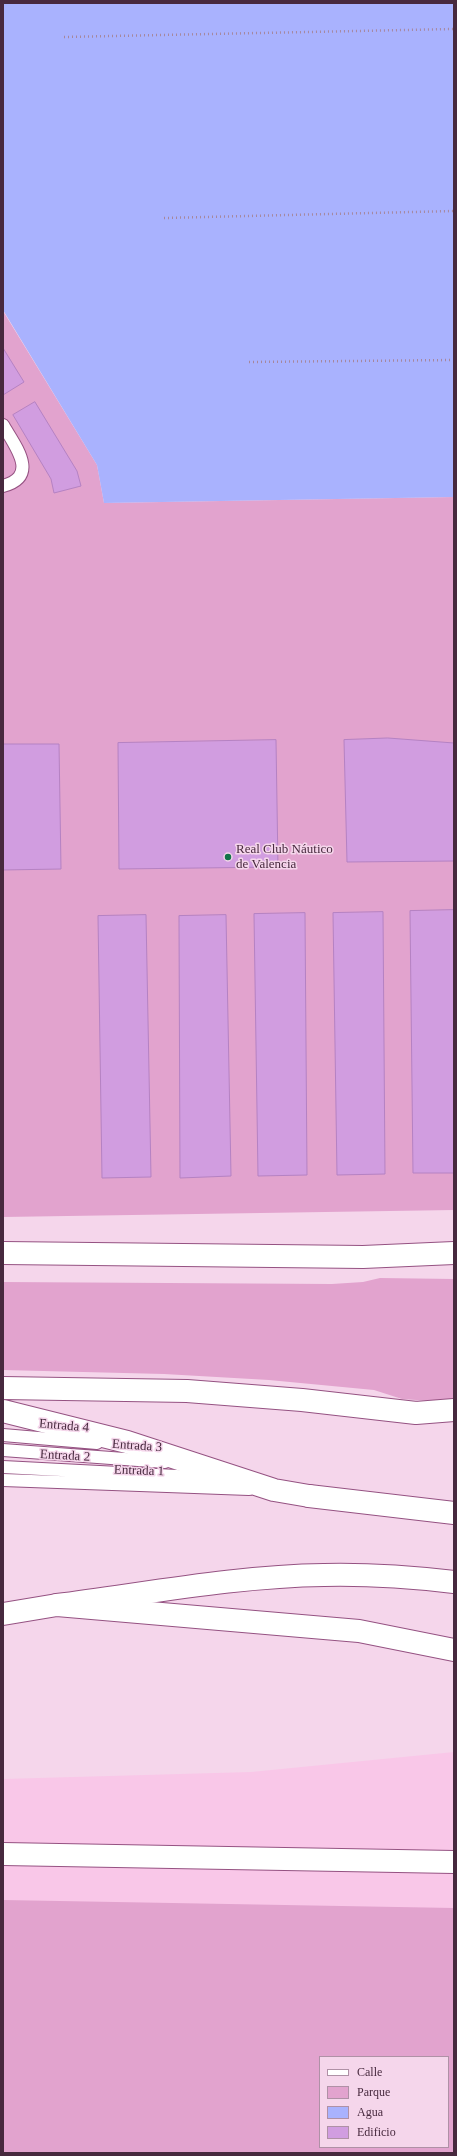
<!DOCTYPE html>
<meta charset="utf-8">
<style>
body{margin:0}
#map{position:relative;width:457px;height:2156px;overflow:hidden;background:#f5d6eb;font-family:"Times New Roman",serif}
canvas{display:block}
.frame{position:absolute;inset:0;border:4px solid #47293e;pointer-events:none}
.legend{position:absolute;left:319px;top:2056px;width:130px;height:92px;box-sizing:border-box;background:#f5d6eb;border:1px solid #af91a6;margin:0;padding:5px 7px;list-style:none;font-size:12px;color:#47293e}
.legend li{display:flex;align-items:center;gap:8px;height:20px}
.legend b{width:20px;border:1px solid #af91a6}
</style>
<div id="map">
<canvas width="457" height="2156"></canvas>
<div class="frame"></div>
<ul class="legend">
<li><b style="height:5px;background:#fff"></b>Calle</li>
<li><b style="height:11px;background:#e2a3ce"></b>Parque</li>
<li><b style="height:11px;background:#a9b2fe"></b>Agua</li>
<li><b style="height:11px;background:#d19de0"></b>Edificio</li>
</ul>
</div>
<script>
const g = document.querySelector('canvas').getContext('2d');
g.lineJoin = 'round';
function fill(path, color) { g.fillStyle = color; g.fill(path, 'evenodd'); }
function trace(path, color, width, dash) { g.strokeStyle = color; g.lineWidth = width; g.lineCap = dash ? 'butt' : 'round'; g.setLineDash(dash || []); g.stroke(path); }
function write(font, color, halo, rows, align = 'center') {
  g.font = font + ' "Times New Roman",serif'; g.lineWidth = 3; g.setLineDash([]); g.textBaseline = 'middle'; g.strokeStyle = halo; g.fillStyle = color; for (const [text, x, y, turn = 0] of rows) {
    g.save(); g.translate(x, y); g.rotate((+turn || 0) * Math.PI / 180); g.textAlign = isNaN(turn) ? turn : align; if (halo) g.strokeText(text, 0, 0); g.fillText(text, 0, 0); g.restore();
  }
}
fill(new Path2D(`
 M454 1752V2153H3V1779L251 1772ZM320 2057H448V2147H320Z`), '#f9c7e8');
fill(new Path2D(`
 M3 311 97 465 104 503 454 497V1210L3 1217Z
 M380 1278 454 1279V1399L445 1402 402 1399 374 1390 269 1380 164 1374 3 1370V1282L332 1284 363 1282Z
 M3 1900 454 1908V2153H3ZM320 2057H448V2147H320Z`), '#e2a3ce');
fill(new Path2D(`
 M3 3H454V497L104 503 97 465 3 310Z`), '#a9b2fe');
const building = new Path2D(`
 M3 348 24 382 3 395Z
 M35 402 77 471 81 486 54 493 51 479 13 415Z
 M388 738 454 743V861L347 862 344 740Z
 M276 740 278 867 119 869 118 743Z
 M3 744H59L61 869 3 870Z
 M454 910V1173H413L410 911Z
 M383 912 385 1174 337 1175 333 913Z
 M305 913 307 1175 258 1176 254 914Z
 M146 915 151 1177 102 1178 98 916Z
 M226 915 231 1176 180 1178 179 916Z`);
fill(building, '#d19de0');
trace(building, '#b582c3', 1);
const lane = new Path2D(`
 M3 425C15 446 40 476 3 486
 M3 1435 97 1443
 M3 1450 165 1462
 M3 1467 215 1478
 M3 1480 249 1489`);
const street = new Path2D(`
 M3 1253 363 1257 454 1253
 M3 1388 187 1391 302 1400 416 1413 454 1410
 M3 1411 127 1442 274 1490 309 1496
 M3 1614 57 1605 359 1631 454 1650
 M3 1854 454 1862`);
const highway = new Path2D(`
 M309 1496 454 1513
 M57 1605C144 1594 237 1576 324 1575 368 1574 411 1577 454 1582`);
trace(lane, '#955282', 14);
trace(street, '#955282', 24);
trace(highway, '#955282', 24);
trace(new Path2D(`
 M64 37 454 29
 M164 218 454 211
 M249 362 454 360`), '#a6879c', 2.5, [1, 3]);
trace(lane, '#fff', 12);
trace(street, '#fff', 22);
trace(highway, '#fff', 22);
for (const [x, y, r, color] of [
 [228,857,4,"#13744a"]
]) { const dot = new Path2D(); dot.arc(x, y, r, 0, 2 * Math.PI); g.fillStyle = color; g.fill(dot); trace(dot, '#f5d6eb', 1.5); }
write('13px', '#47293e', '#f5d6eb', [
 ["Real Club Náutico",236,850],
 ["de Valencia",236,865]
], 'left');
write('13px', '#47293e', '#f5d6eb', [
 ["Entrada 4",64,1426,5],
 ["Entrada 3",137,1446,4],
 ["Entrada 2",65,1456,3],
 ["Entrada 1",139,1471,2]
]);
</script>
